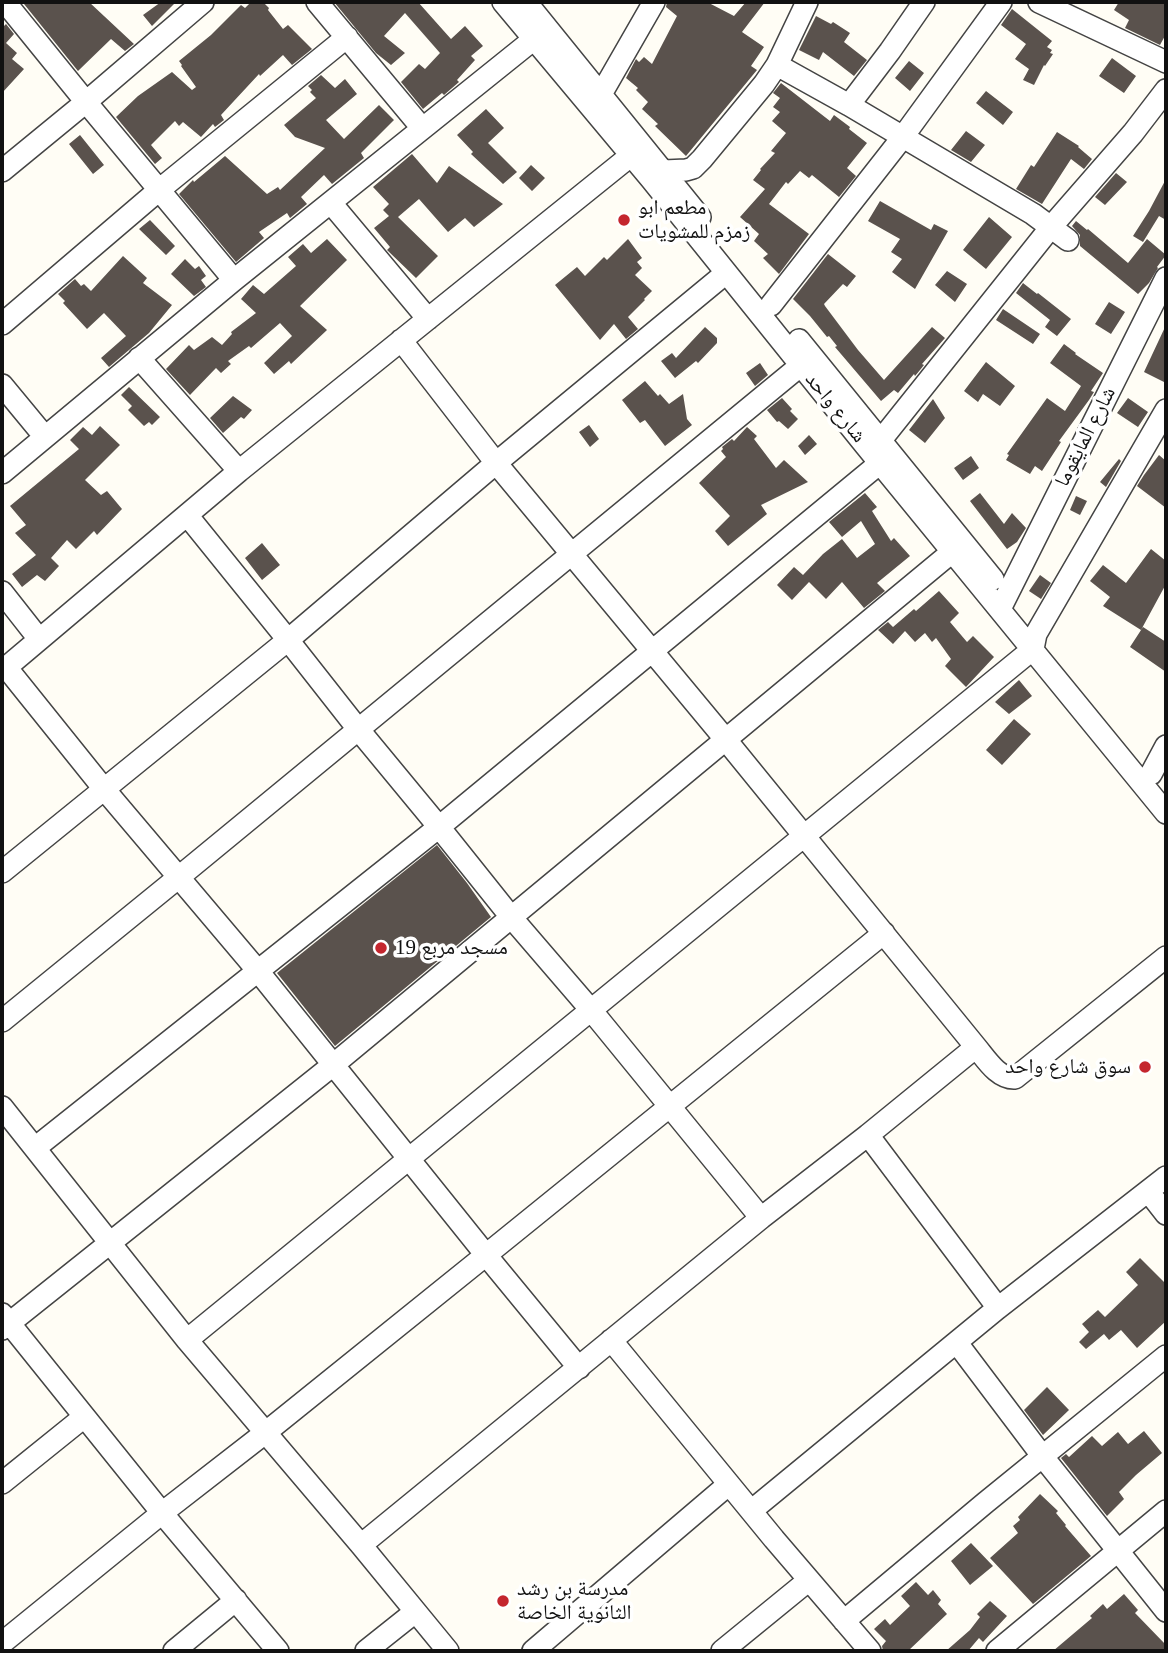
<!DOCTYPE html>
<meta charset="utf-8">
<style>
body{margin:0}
#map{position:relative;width:1168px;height:1653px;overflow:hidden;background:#fffdf5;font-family:"Times New Roman",serif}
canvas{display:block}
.frame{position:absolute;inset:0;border:4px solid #111;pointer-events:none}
</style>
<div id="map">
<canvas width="1168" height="1653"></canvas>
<div class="frame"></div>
</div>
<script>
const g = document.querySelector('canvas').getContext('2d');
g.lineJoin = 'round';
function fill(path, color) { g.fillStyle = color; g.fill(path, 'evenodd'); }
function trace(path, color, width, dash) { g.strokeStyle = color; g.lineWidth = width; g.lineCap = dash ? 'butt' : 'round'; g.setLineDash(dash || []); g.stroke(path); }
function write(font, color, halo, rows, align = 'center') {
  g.font = font + ' "Times New Roman","Noto Naskh Arabic",serif'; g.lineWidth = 7; g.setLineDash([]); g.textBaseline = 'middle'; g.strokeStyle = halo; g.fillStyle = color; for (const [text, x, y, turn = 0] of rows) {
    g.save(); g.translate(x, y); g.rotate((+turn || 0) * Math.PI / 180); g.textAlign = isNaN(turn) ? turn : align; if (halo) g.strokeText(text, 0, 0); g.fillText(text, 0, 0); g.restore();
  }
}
fill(new Path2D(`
 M26 2H89L134 44 125 51 111 39 78 71 24 4Z
 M161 2H176L152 26 143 15Z
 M251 2H263L269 8 268 10 283 29 288 25 312 49 292 65 283 55 260 76 259 74 221 115 224 120 215 127 213 124 201 137 183 122 179 126 175 121 151 145 162 158 155 164 116 117 138 96 172 72 192 90 196 87 181 66 182 65 179 61 211 35 241 5 245 8Z
 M334 2H418L451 39 465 26 483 46 471 56 475 60 457 80 459 82 444 95 442 93 423 109 401 82 419 64 425 69 440 53 405 13 384 36 405 53 391 65 376 53Z
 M667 2H707L734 16 746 2H765L742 32 764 47 751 66 757 70 686 156 655 126 658 124 642 109 648 102 636 90 638 88 626 78 636 59 639 62 644 57 652 64 677 16 666 7Z
 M1119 2H1166V34L1160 45 1125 28 1129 20 1114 10Z
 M1012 9 1052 41 1047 47 1052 50 1050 53 1053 54 1045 66 1044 65 1034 85 1023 80 1029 69 1015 59 1026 44 1001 25Z
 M816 16 831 24 833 22 850 33 844 42 867 60 854 76 823 52 819 60 799 50Z
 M6 24 14 34 6 43 17 53 12 59 24 69 2 93V28Z
 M1112 58 1136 76 1124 93 1099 76Z
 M909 61 924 73 910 91 895 78Z
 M321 75 335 88 345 79 357 94 326 120 344 139 379 105 394 120 361 153 364 158 332 184 324 175 301 197 307 204 290 218 287 213 259 232 264 238 236 262 179 194 193 180 194 182 225 156 267 194 278 187 280 190 325 148 295 137 284 125 316 98 310 92 312 90 308 86Z
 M781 83 830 121 834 115 850 127 849 129 867 143 847 168 856 176 839 197 812 175 809 178 800 171 788 184 786 182 769 204 809 234 779 274 763 258 768 254 754 241 759 234 740 217 765 189 753 180 761 170 760 169 775 153 771 151 786 133 772 121 780 112 773 107 780 98 773 93Z
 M986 91 1013 112 1003 125 976 103Z
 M486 109 504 128 488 143 517 172 503 184 471 154 473 152 457 135Z
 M966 131 985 145 971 162 951 150Z
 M1057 132 1079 146 1078 147 1092 159 1084 169 1071 159 1042 204 1016 189 1031 165 1034 167Z
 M80 135 104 165 93 174 69 144Z
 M412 154 437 183 449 166 503 204 474 227 465 218 448 232 419 199 398 217 438 256 416 278 387 250 390 247 374 228 389 216 383 210 389 204 373 187Z
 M531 165 545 178 532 191 519 178Z
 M1116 173 1127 182 1105 205 1095 197Z
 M1166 179V220L1159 216 1143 242 1133 236 1149 211Z
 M880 201 931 230 934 224 948 231 915 289 892 272 902 259 891 252 900 239 868 221Z
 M989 217 1012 237 986 269 963 250Z
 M150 220 175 246 166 255 139 229Z
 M1076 221 1087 230 1088 229 1128 263 1147 239 1166 255 1157 267 1158 268 1149 283 1138 294 1080 246V235L1072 226Z
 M327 239 347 260 300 306 327 330 291 364 289 361 274 374 264 363 292 336 280 323 251 348 249 346 228 361 231 364 221 373 216 368 190 395 166 369 189 345 194 350 212 337 222 345 232 334 231 332 256 313 241 299 253 285 264 294 296 266 288 257 303 244 311 253Z
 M628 239 642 258 637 262 642 268 635 275 652 291 644 299 645 300 628 317 638 329 626 339 614 324 600 340 555 285 577 267 585 276 604 257 607 260Z
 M828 254 856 276 847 287 843 284 824 304 825 306 858 350 884 380 932 327 945 338 922 364 924 365 920 370 915 376 914 374 898 393 894 390 881 401 835 347 837 346 829 336 827 337 810 316 793 299Z
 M123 256 147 278 143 283 172 305 149 333 109 367 101 358 126 336 104 313 87 329 63 303 65 301 58 294 75 279 81 286 84 284 91 291Z
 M185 259 195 269 199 266 206 276 201 280 206 287 194 296 171 274Z
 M947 271 967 284 955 302 935 285Z
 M1023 283 1037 294 1038 293 1071 319 1057 336 1045 327 1050 320 1016 293Z
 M1109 302 1125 312 1111 334 1095 324Z
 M1003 309 1040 334 1033 344 996 320Z
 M1166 325V383L1144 372Z
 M705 327 717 338V343L698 363 696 361 675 378 661 361 672 353 676 358Z
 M1064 344 1076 353 1075 354 1103 373 1091 391 1094 392 1089 400 1059 441 1061 442 1042 471 1035 466 1030 474 1006 460 1009 455 1007 454 1047 398 1065 411 1081 386 1050 363Z
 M986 362 1015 386 1000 406 983 394 978 402 964 391Z
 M760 363 768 375 755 386 746 373Z
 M645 381 658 396 660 394 669 404 683 394 687 419 692 425 665 446 645 420 640 423 622 400Z
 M129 387 160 417 152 425 149 422 144 426 128 410 132 406 121 395Z
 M233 396 252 410 244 419 241 417 223 433 210 418Z
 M782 398 792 409 790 411 798 419 788 429 779 421 777 422 767 410Z
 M1128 398 1148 412 1138 427 1117 413Z
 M933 399 945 418 925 443 909 430Z
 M589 425 599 439 590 447 579 432Z
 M100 426 120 445 85 480 101 495 107 491 122 509 97 535 94 531 76 549 67 540 51 558 59 566 45 581 37 575 22 587 12 574 36 555 15 533 26 525 10 506 79 449 70 440 83 427 92 435Z
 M747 427 757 436 754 439 776 468 784 460 808 482 761 505 767 514 728 546 715 531 730 516 699 483 726 457 721 451 723 449 722 447 732 439 734 441Z
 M809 435 817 444 805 455 798 446Z
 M1159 455 1166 461V508L1137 486 1144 475Z
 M971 456 979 468 963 480 954 468Z
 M1119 459 1121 461 1106 487 1100 482Z
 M865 493 877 507 872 511 891 541 894 538 910 556 877 583 885 591 864 608 842 582 826 599 809 582 792 600 777 585 794 567 803 575 823 554 842 539 857 558 875 544 861 521 842 537 829 522Z
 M980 493 1004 524 1012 513 1026 528 1017 542 1007 549 970 501Z
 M1076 496 1087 501 1080 515 1070 510Z
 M262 543 280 565 262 580 245 558Z
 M1151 549 1166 561V584L1141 630 1103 606 1110 597 1090 581 1103 565 1126 583Z
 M1040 575 1051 583 1041 599 1029 591Z
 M939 591 959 613 950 622 967 642 973 636 994 657 966 687 945 666 951 659 936 638 932 642 925 633 915 642 905 631 893 644 878 630 888 622 893 627 914 609 916 611Z
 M1143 627 1166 642V672L1130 647Z
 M1019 680 1032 696 1009 714 995 702Z
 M1014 719 1031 734 1002 765 986 750Z
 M437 845 467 883 491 917 335 1046 277 973Z
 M1140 1258 1166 1284V1321L1137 1348 1121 1330 1109 1340 1104 1334 1086 1349 1079 1342 1089 1332 1082 1324 1098 1310 1105 1317 1138 1285 1126 1272Z
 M1047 1387 1069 1410 1043 1435 1024 1410Z
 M1144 1431 1162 1453 1136 1475 1119 1492 1124 1499 1107 1516 1061 1458 1066 1454 1069 1457 1092 1436 1102 1446 1118 1432 1128 1444Z
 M1040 1494 1058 1511 1056 1513 1066 1525 1065 1526 1091 1556 1033 1604 990 1558 1018 1533 1013 1526 1020 1520 1018 1517Z
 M971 1543 993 1566 970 1585 951 1561Z
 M916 1582 928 1595 933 1590 941 1600 938 1604 947 1614 908 1651H883L882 1646 886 1641 874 1629 885 1619 890 1625 910 1606 901 1596Z
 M1124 1594 1138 1610 1135 1613 1166 1645V1651H1053L1092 1618 1090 1616 1103 1604 1107 1609Z
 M990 1601 1007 1616 983 1642 979 1638 968 1651H946L970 1630 980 1617 977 1614Z`), '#5a524d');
const minor = new Path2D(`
 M5 2 86 102 234 280
 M317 2 422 128
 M503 2 651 179 865 445 1166 813
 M526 2 700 217
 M1039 2 1166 62
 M777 65 849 105 1033 214 1068 240
 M600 96 654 2
 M849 105 890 51 924 2
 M2 171 86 102 203 2
 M655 177 664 171 686 170 693 168 702 159 764 84 777 65 807 2
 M331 203 428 319
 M771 305 902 138 1001 2
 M2 324 159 190 347 37
 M401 340 496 463 726 740 976 1047C986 1059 998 1079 1015 1078L1166 957
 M799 340 993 579
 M139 358 239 471
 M2 385 45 437
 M881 440 1051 227 1133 133 1166 90
 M2 473 234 280 534 39
 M187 515 288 640 358 729 439 827 511 917 591 1010 761 1218
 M2 592 39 639
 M1000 609 1166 278
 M6 667 104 789 258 971 486 1255 579 1368
 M2 671 239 471 639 149
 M1151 774 1166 746
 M2 872 288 640 496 463 726 273
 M2 1021 179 877 800 366
 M2 1107 187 1340 361 1545 448 1651
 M868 1135 998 1308
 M35 1148 439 827 880 463
 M1148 1191 1166 1214
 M2 1314 162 1513 278 1651
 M2 1329 333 1065 952 552
 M187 1340 1033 649 1036 634 1166 410
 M611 1340 774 1539 870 1651
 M957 1343 1043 1457 1166 1611
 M2 1483 84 1417
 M751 1511 998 1308 1166 1177
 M361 1545 761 1218 868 1135 976 1047
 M844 1621 985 1503 1166 1356
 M2 1643 162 1513 265 1433 486 1255 884 933
 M174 1651 236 1600
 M366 1651 415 1612
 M533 1651 729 1484
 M722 1651 809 1580
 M997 1651 1166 1511`);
trace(minor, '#444', 24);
trace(minor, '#fff', 21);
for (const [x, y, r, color] of [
 [624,220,7,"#c4262e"],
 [381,948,7,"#c4262e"],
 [1145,1067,7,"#c4262e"],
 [503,1601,7,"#c4262e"]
]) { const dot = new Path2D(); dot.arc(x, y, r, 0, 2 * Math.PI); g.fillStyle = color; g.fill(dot); trace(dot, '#fff', 2.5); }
write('21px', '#111', '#fff', [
 ["مطعم ابو",638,208],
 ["زمزم للمشويات",638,232],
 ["مسجد مربع 19",395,948],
 ["سوق شارع واحد",1131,1067,"right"],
 ["مدرسة بن رشد",517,1589],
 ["الثانوية الخاصة",517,1613]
], 'left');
write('21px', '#111', '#fff', [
 ["شارع واحد",835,408,51],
 ["شارع المايقوما",1086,437,-63]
]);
</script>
